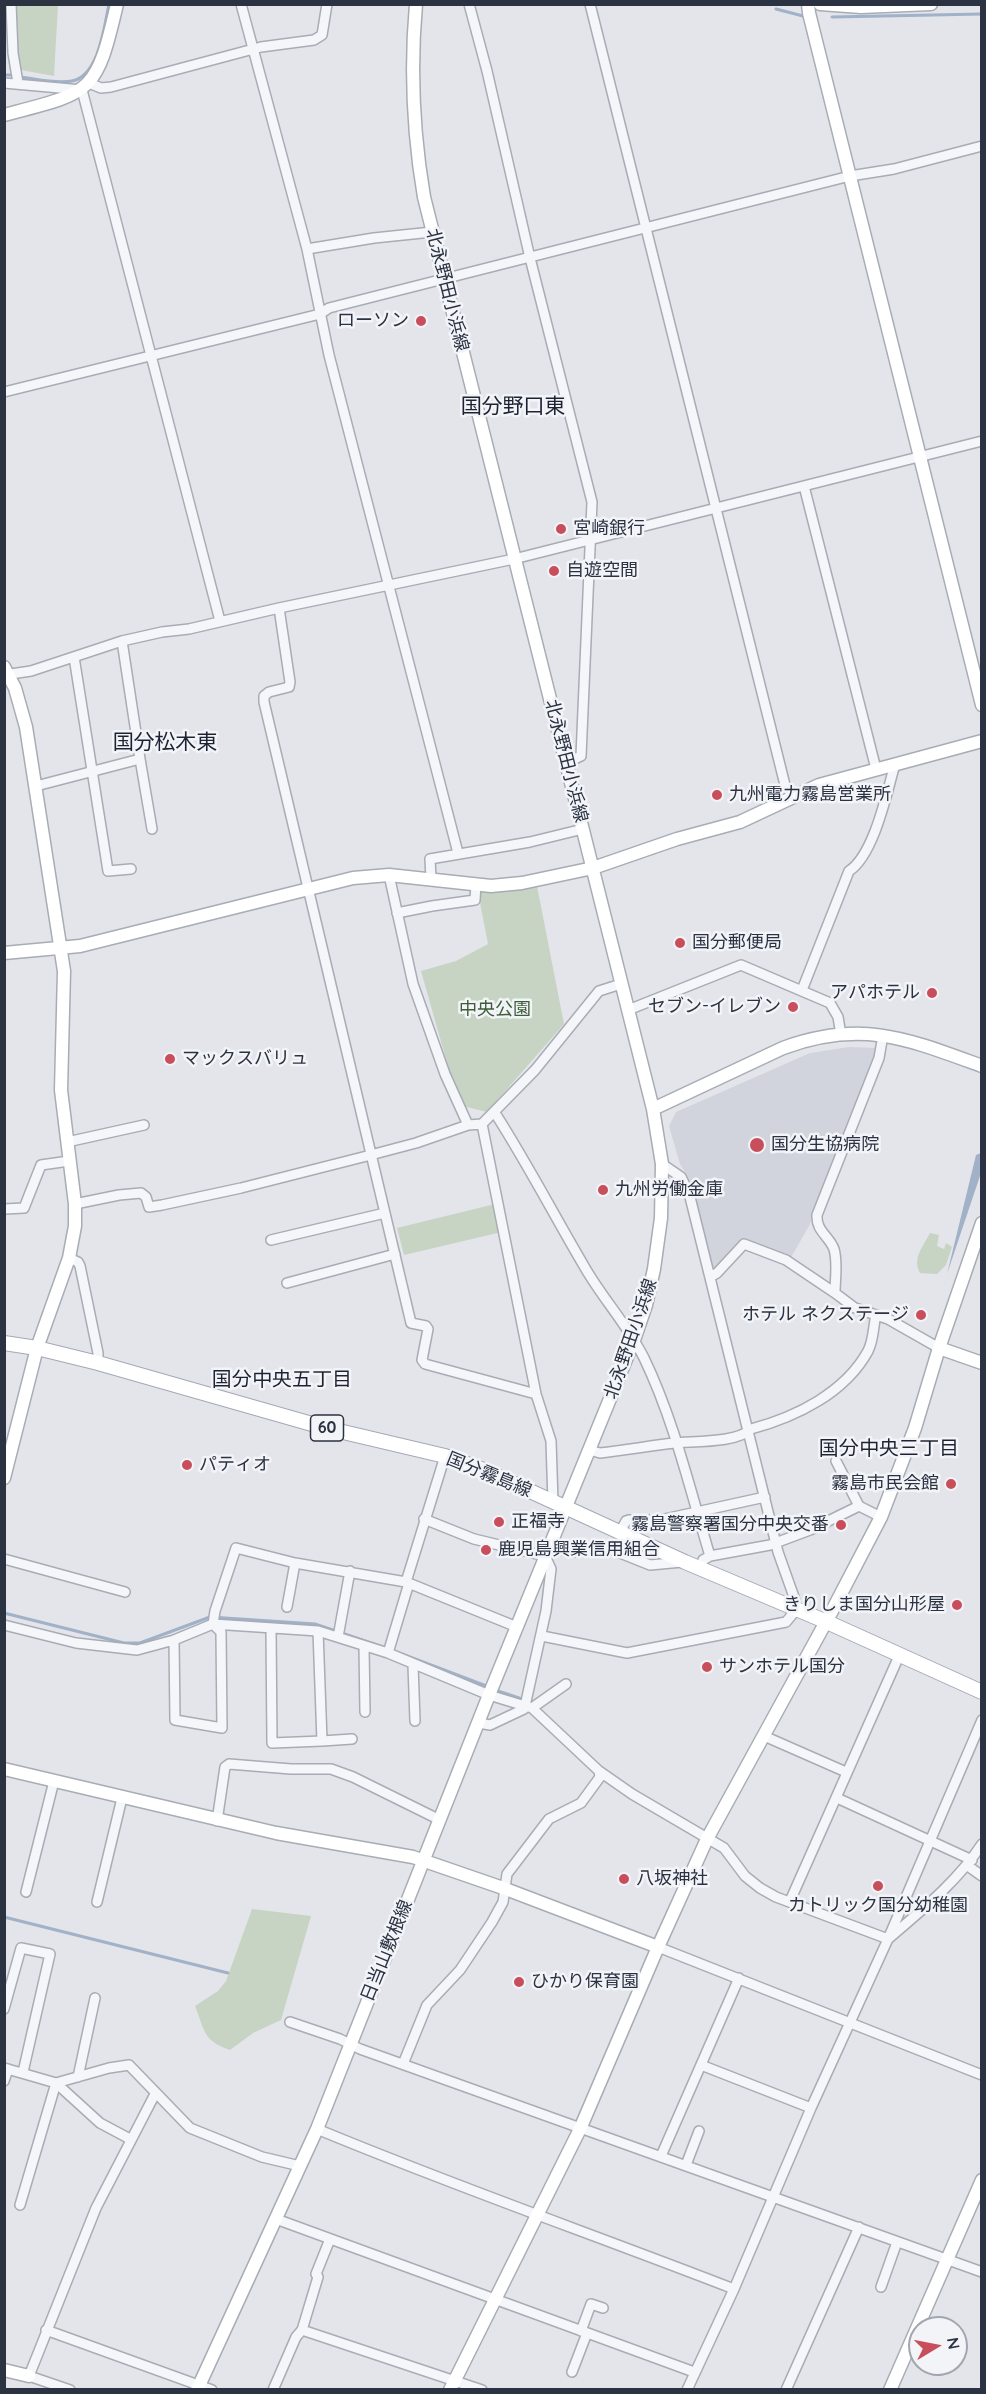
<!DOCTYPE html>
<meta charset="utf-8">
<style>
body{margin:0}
#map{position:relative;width:986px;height:2394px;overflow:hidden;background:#e3e5ea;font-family:Quicksand,sans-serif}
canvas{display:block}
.frame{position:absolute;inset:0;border:6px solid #2b3242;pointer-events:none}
.north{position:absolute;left:908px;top:2316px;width:60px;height:60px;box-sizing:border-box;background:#f2f4f8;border:2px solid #a2a6af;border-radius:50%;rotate:80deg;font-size:16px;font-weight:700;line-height:24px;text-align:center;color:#2b3242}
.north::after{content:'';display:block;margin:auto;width:21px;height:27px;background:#c94e5b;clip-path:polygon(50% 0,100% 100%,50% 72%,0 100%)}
</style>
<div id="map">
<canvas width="986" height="2394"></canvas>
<div class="frame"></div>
<div class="north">N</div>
</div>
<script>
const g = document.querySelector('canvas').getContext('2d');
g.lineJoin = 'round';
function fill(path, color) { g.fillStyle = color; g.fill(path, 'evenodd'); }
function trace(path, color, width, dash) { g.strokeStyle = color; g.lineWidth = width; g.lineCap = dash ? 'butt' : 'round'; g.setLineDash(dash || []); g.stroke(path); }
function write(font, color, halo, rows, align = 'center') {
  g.font = font + ' Quicksand,"Noto Sans JP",sans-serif'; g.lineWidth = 5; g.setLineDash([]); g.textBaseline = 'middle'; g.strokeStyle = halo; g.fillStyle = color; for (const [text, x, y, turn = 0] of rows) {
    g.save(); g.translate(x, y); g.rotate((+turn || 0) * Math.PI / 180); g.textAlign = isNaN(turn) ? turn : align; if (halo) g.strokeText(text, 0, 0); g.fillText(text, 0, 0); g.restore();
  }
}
fill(new Path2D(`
 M849 1047 877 1048 809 1226 790 1259 743 1242 713 1274 690 1180 680 1164 669 1126 676 1112 810 1053Z`), '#d1d4dc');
fill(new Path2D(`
 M15 5H58L54 76 21 70 15 27Z
 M536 881 564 1024 487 1112 459 1105 421 971 456 961 488 944 478 892Z
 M495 1204 502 1232 404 1255 397 1228Z
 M930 1233 939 1235 937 1246 944 1249 946 1243 952 1247 946 1265 937 1274 920 1273C912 1258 923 1247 930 1233Z
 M252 1909 311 1916 281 2020 253 2033 230 2050C203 2041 205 2031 195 2006L218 1991 226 1981Z`), '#c7d4c4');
fill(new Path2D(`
 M981 1153V1173L947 1274 976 1155Z`), '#a0b1c8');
trace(new Path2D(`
 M776 9 803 16
 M832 17 982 14
 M4 75H13
 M20 77C37 79 55 84 72 81 99 76 104 27 109 4
 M4 1613 124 1643H140L210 1617 315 1624 383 1647
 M394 1651 489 1687
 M495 1690 525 1700
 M4 1917 228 1973`), '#a0b1c8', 3);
const street = new Path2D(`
 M11 4 13 53 18 83
 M241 4 307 249 329 355 458 853
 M469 4 487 71 530 258 592 502 581 756 566 763
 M590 4 785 785 794 798
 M4 83 82 90 220 621
 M89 83 101 88 111 87 261 47 314 40 322 35 327 4
 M307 249 374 238 432 232
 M4 392 320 314 329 308 850 176 894 169 982 146
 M804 486 876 769
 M279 608 290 682 289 687 269 692 264 696V702L411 1323 426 1326 428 1329 422 1360 425 1364 536 1394
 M74 657 108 871 131 869
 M4 675 31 671 122 641 162 632 189 629 279 608 514 559 982 441
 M140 759 152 829
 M36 786 140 759 122 641
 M389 875 413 984 445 1074 468 1125
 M431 879 430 859 530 842 583 829
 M397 913 432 906 475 900 476 884
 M802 990 849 871C874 855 887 792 895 764
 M628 1010 741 965 830 1003 838 1017 841 1035
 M883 1035 879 1058 817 1215C816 1231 829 1236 834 1249 838 1263 835 1279 835 1293L855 1308 888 1319 939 1348
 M495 1113C527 1163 554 1215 584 1266 602 1298 627 1324 644 1358 674 1420 690 1490 710 1556
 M482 1124 536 1394 551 1441 553 1502
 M67 1142 144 1125
 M75 1204 119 1195 141 1193 146 1197 149 1207 162 1205 241 1188 363 1157 416 1143 468 1125 482 1124 535 1070 599 991 621 984
 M4 1209 24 1208 41 1165 69 1161
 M271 1240 385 1213
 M69 1258 78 1262 80 1266 98 1353V1363
 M710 1277 717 1273 744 1244 786 1260 835 1293
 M287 1283 395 1254
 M589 1450 600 1453C625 1450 650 1446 674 1443 694 1441 737 1443 751 1429 796 1417 845 1393 868 1351 874 1339 873 1327 876 1315
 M836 1461 859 1506
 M424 1519 474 1539 545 1556 551 1569 546 1611 525 1706 532 1708 599 1771 632 1794 724 1848 745 1876 760 1888 776 1897 888 1939C922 1910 957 1882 982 1844
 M620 1532 626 1521 629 1520H660L765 1497
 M549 1547 571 1552 610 1549 650 1565 682 1562
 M4 1559 125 1592
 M700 1568 703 1560 710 1556 770 1545 810 1530 859 1506 881 1517
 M406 1582 445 1456
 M287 1607 295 1563
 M4 1625 76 1643 137 1650 174 1640 213 1624 318 1631 388 1653 489 1695 525 1706
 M271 1629 272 1743 322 1741 318 1631
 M542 1636 627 1653 786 1622 796 1610 794 1597 778 1552 689 1193 681 1177 662 1164
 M338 1637 350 1571
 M174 1640 175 1720 222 1728 221 1632 213 1624 215 1611 236 1548 295 1563 406 1582 517 1627
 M364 1647 365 1712
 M388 1653 409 1583
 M413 1665 415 1721
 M532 1708 566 1684
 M479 1723 490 1725 524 1709 525 1706
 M764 1736 846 1772
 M322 1741 352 1739
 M837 1798 972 1860
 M217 1821 225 1767 229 1764 291 1769H331L353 1777 440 1820
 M968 1866 982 1876
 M26 1892 54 1781
 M790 1901 899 1656
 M97 1902 122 1798
 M658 1947 982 2075
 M4 2009 21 1948 50 1954 23 2072
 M290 2022 340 2039 360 2049 982 2272
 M403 2064 427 2005 460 1970 492 1922 503 1902 507 1874 549 1819 581 1803 600 1777 599 1771
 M701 2065 811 2108
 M4 2068 56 2083 100 2123 130 2139
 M78 2077 95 1998
 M4 2081 8 2069
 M56 2083 109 2068 129 2065 190 2128 262 2157 300 2166
 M317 2129C454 2186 595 2235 734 2289
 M661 2156 739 1978
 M686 2165 699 2131
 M20 2205 56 2083
 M276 2219 694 2372
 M881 2287 897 2242
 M46 2330 212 2390
 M302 2330 318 2277 316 2274 330 2239
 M581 2331 591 2304 603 2308
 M572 2372 587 2333
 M70 2390 29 2376 96 2208 155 2094
 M273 2390 296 2337 302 2330 482 2390
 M687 2390 734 2289 811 2108 888 1939 982 1720
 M786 2390 859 2227`);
const secondary = new Path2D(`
 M808 4 809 13 982 705
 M820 4 861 7 931 4
 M4 115C92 92 96 95 117 4
 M4 667 15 688 26 727 64 971 61 1090 75 1204V1226L69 1258 37 1348 4 1478
 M4 953 80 946 353 878 389 875 491 886 522 883 593 868 677 839 740 822 819 785 982 741
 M653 1109 783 1048C862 1019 908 1039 982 1066
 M939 1348 982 1363
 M4 1769 276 1833 413 1857 503 1888 658 1947
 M4 2370 29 2376
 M197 2390 317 2129 489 1695 634 1340 646 1305 654 1269 661 1218 662 1164 653 1109 424 197C413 132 410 70 416 4
 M450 2390 580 2129 658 1947 707 1839 833 1609 881 1517 915 1428 939 1348 982 1223
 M890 2390 982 2180`);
const primary = new Path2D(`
 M4 1343 37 1348 98 1363 326 1428 445 1456 484 1470 685 1562 827 1622 982 1692`);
trace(street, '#a8acb4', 12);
trace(secondary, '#a8acb4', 15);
trace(primary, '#a3a9b5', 16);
trace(street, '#f5f6f9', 9);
trace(secondary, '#fff', 12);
trace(primary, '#fff', 14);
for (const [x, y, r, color] of [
 [421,321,6,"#c94e5b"],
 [561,529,6,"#c94e5b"],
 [554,571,6,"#c94e5b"],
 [717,795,6,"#c94e5b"],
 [680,943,6,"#c94e5b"],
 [932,993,6,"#c94e5b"],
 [793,1007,6,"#c94e5b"],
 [170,1059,6,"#c94e5b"],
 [757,1145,8,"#c94e5b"],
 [603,1190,6,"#c94e5b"],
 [921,1315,6,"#c94e5b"],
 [187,1465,6,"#c94e5b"],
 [951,1484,6,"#c94e5b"],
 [499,1522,6,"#c94e5b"],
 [841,1525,6,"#c94e5b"],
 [486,1550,6,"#c94e5b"],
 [957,1605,6,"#c94e5b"],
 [707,1667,6,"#c94e5b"],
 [624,1879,6,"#c94e5b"],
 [878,1886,6,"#c94e5b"],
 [519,1982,6,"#c94e5b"]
]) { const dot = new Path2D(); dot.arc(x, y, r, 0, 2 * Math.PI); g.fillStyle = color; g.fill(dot); trace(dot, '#f2f4f8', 2); }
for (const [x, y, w] of [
 [327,1428,33]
]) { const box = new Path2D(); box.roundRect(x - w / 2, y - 13, w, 26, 4.5); g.fillStyle = '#f2f4f8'; g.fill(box); trace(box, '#2b3242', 1.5); }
write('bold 16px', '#2b3242', null, [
 ["60",327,1428]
]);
write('18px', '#2b3242', '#f2f4f8', [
 ["北永野田小浜線",447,290,76],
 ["北永野田小浜線",566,761,76],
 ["北永野田小浜線",631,1339,-71],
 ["国分霧島線",489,1475,22],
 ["日当山敷根線",387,1951,-68]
]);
write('18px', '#2b3242', '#f2f4f8', [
 ["ローソン",409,321,"right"],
 ["宮崎銀行",573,529],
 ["自遊空間",566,571],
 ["九州電力霧島営業所",729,795],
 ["国分郵便局",692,943],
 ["アパホテル",920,993,"right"],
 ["セブン-イレブン",781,1007,"right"],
 ["マックスバリュ",182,1059],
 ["国分生協病院",771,1145],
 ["九州労働金庫",615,1190],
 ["ホテル ネクステージ",909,1315,"right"],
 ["パティオ",199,1465],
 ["霧島市民会館",939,1484,"right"],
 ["正福寺",511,1522],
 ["霧島警察署国分中央交番",829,1525,"right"],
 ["鹿児島興業信用組合",498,1550],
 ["きりしま国分山形屋",945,1605,"right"],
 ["サンホテル国分",719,1667],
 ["八坂神社",636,1879],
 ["カトリック国分幼稚園",878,1906,"center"],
 ["ひかり保育園",531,1982]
], 'left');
write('18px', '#3e5d39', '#f2f4f8', [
 ["中央公園",495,1010]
]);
write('20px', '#1d2333', '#f2f4f8', [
 ["国分中央五丁目",282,1380],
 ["国分中央三丁目",889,1449]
]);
write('21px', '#1d2333', '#f2f4f8', [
 ["国分野口東",513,407],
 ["国分松木東",165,743]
]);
</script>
